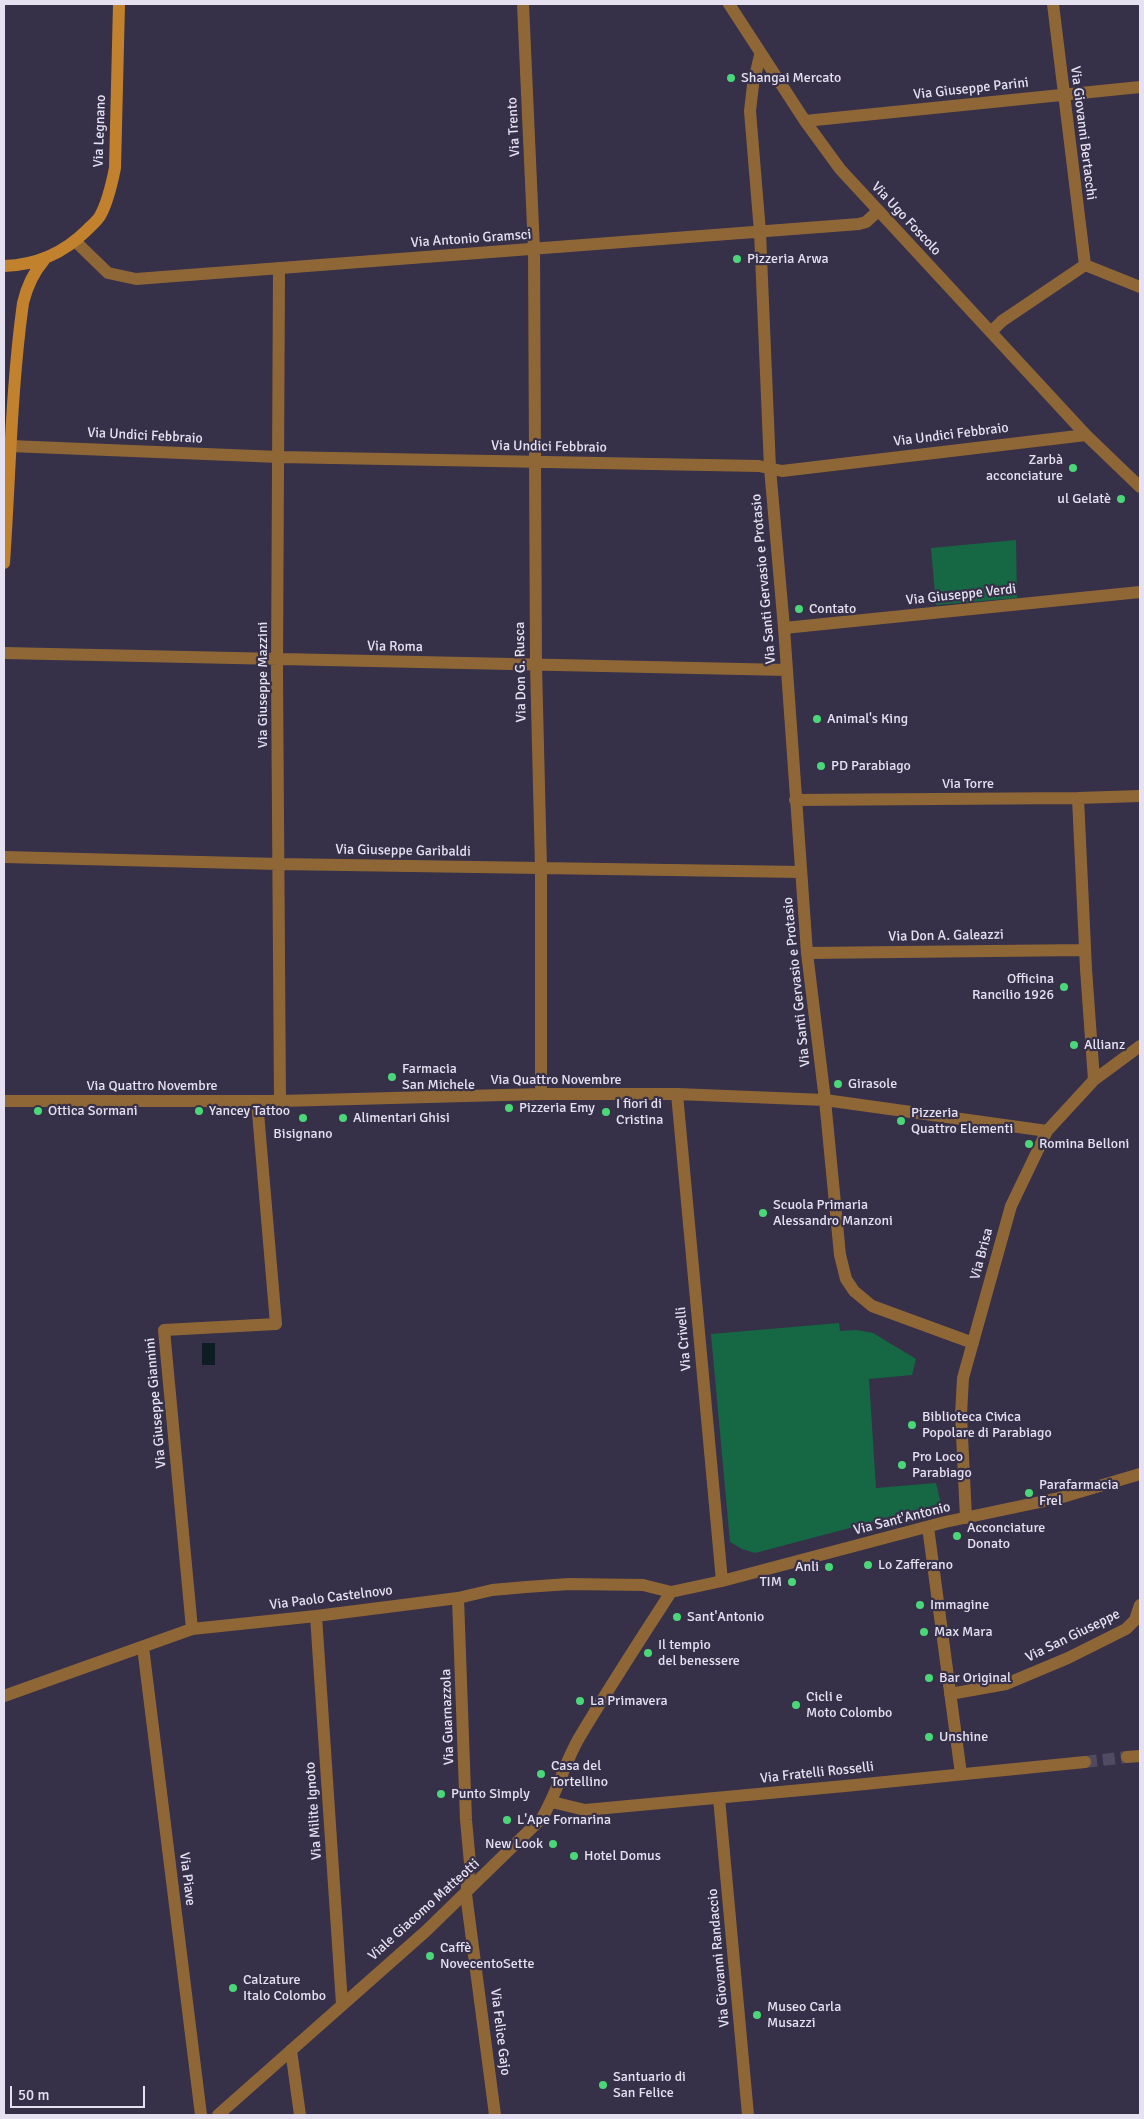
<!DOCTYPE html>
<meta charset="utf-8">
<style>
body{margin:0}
#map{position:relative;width:1144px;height:2119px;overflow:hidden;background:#363048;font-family:Signika,sans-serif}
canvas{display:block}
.frame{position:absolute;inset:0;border:5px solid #e5e1f1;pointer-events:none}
.scale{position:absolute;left:10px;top:2086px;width:135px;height:22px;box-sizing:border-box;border:2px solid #e5e1f1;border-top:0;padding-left:6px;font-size:15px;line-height:18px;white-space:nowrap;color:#e5e1f1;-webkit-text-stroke:4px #363048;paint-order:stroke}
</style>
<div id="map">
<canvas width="1144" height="2119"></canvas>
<div class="frame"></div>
<div class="scale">50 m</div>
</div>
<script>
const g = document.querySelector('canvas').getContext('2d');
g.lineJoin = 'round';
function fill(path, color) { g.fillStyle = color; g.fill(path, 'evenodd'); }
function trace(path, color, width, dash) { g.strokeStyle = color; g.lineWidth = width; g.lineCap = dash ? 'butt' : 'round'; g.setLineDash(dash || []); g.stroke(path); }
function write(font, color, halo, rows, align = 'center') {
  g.font = font + ' Signika,sans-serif'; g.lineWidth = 4.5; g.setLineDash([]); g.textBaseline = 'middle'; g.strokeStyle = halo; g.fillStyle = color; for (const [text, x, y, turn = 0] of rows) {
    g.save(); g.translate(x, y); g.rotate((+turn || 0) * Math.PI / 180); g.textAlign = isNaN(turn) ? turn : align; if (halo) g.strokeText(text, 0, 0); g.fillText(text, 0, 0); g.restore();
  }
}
fill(new Path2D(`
 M1016 540 1017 598 936 605 931 548Z
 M839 1323 840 1331 856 1330 873 1333 916 1359 912 1375 869 1379 876 1488 936 1483 941 1504 755 1553 742 1549 730 1542 711 1334Z`), '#156843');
fill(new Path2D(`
 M202 1343H215V1365H202Z`), '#0e1d24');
trace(new Path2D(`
 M1085 1762 1127 1757`), '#504b61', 12, [12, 6]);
trace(new Path2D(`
 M523 4 534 249 536 665 541 868V1094
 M729 4 805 121 840 169 1086 435 1140 487
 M1053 4 1085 265
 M760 55 753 85 750 111 760 232 770 468 784 628 807 953 825 1100 840 1255 846 1279 854 1291 872 1306 973 1343
 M805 121 1140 87
 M75 241 108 273 136 279 859 224 866 222 878 211
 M279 268 277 672 280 1101
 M992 331 1002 321 1085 265 1140 287
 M10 446 279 457 759 466 782 471 1086 435
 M784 628 1140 592
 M4 653 787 670
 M1078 798 1086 969 1094 1080
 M795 800 1078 798 1140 796
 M4 857 279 864 801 872
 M807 953 1085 950
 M677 1094 722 1581
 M4 1101H280L541 1094H677L825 1100 1047 1131
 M966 1518 961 1415 963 1378 1011 1206 1047 1131 1094 1080 1140 1046
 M928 1527 961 1774
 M458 1598 466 1820 470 1863 466 1894 495 2115
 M316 1616 342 2004
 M192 1629 164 1330 276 1324 257 1101
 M143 1647 201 2115
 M950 1694 1006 1684 1068 1658 1126 1629 1135 1620 1140 1605
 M4 1696 192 1629 316 1616 458 1598 492 1590 526 1587 569 1584 643 1585 671 1592 722 1581 945 1522 1059 1498 1140 1474
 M1127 1757 1140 1756
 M719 1798 748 2115
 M552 1802 585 1810 845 1786 1085 1762
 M291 2050 300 2115
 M218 2115 426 1931 542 1818C557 1793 564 1764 579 1738 608 1689 640 1640 671 1592`), '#8f6737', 12);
trace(new Path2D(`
 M4 266C36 265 64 253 87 230 91 226 97 221 100 216 108 202 112 183 115 168L119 4
 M4 563C10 477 11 389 23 303 27 286 33 273 44 260`), '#c2822d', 12);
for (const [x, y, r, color] of [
 [731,78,5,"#49d778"],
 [737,259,5,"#49d778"],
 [1073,468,5,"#49d778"],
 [1121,499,5,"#49d778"],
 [799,609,5,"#49d778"],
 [817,719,5,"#49d778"],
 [821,766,5,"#49d778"],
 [1064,987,5,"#49d778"],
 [1074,1045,5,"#49d778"],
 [392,1077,5,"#49d778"],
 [838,1084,5,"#49d778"],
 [509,1108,5,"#49d778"],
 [38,1111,5,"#49d778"],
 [199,1111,5,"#49d778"],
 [606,1112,5,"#49d778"],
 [303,1118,5,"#49d778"],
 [343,1118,5,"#49d778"],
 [901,1121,5,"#49d778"],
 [1029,1144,5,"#49d778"],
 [763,1213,5,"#49d778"],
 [912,1425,5,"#49d778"],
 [902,1465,5,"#49d778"],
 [1029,1493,5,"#49d778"],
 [957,1536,5,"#49d778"],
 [868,1565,5,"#49d778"],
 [829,1567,5,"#49d778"],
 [792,1582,5,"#49d778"],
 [920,1605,5,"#49d778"],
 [677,1617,5,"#49d778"],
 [924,1632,5,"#49d778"],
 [648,1653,5,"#49d778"],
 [929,1678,5,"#49d778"],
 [580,1701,5,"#49d778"],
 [796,1705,5,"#49d778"],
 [929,1737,5,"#49d778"],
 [541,1774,5,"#49d778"],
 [441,1794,5,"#49d778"],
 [507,1820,5,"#49d778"],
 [553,1844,5,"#49d778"],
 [574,1856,5,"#49d778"],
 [430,1956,5,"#49d778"],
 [233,1988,5,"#49d778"],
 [757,2015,5,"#49d778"],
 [603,2085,5,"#49d778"]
]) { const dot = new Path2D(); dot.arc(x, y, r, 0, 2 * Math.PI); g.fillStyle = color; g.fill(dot); trace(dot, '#363048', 2); }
write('14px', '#e5e1f1', '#363048', [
 ["Shangai Mercato",741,78],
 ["Pizzeria Arwa",747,259],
 ["Zarbà",1063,460,"right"],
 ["acconciature",1063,476,"right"],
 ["ul Gelatè",1111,499,"right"],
 ["Contato",809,609],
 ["Animal's King",827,719],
 ["PD Parabiago",831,766],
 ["Officina",1054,979,"right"],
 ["Rancilio 1926",1054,995,"right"],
 ["Allianz",1084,1045],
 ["Farmacia",402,1069],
 ["San Michele",402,1085],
 ["Girasole",848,1084],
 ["I fiori di",616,1104],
 ["Cristina",616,1120],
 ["Pizzeria Emy",519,1108],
 ["Ottica Sormani",48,1111],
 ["Yancey Tattoo",209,1111],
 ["Pizzeria",911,1113],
 ["Quattro Elementi",911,1129],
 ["Alimentari Ghisi",353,1118],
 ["Bisignano",303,1134,"center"],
 ["Romina Belloni",1039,1144],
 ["Scuola Primaria",773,1205],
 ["Alessandro Manzoni",773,1221],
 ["Biblioteca Civica",922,1417],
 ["Popolare di Parabiago",922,1433],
 ["Pro Loco",912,1457],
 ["Parabiago",912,1473],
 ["Parafarmacia",1039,1485],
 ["Frel",1039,1501],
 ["Acconciature",967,1528],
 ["Donato",967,1544],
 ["Lo Zafferano",878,1565],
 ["Anli",819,1567,"right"],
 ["TIM",782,1582,"right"],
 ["Immagine",930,1605],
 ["Sant'Antonio",687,1617],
 ["Max Mara",934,1632],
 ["Il tempio",658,1645],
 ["del benessere",658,1661],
 ["Bar Original",939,1678],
 ["Cicli e",806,1697],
 ["Moto Colombo",806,1713],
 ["La Primavera",590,1701],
 ["Unshine",939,1737],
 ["Casa del",551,1766],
 ["Tortellino",551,1782],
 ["Punto Simply",451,1794],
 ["L'Ape Fornarina",517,1820],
 ["New Look",543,1844,"right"],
 ["Hotel Domus",584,1856],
 ["Caffè",440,1948],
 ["NovecentoSette",440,1964],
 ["Calzature",243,1980],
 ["Italo Colombo",243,1996],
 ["Museo Carla",767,2007],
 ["Musazzi",767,2023],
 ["Santuario di",613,2077],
 ["San Felice",613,2093]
], 'left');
write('14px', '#e5e1f1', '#363048', [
 ["Via Giuseppe Parini",971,89,-6],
 ["Via Trento",514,127,-93],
 ["Via Legnano",100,131,-88],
 ["Via Giovanni Bertacchi",1083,133,83],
 ["Via Ugo Foscolo",906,219,47],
 ["Via Antonio Gramsci",471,239,-4],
 ["Via Undici Febbraio",951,435,-7],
 ["Via Undici Febbraio",145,436,3],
 ["Via Undici Febbraio",549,447,1],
 ["Via Santi Gervasio e Protasio",764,579,-95],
 ["Via Giuseppe Verdi",961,595,-6],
 ["Via Roma",395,647,1],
 ["Via Don G. Rusca",521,672,-91],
 ["Via Giuseppe Mazzini",263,685,-90],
 ["Via Torre",968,784],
 ["Via Giuseppe Garibaldi",403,851,1],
 ["Via Don A. Galeazzi",946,936,-1],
 ["Via Santi Gervasio e Protasio",797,982,-96],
 ["Via Quattro Novembre",556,1080],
 ["Via Quattro Novembre",152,1086],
 ["Via Brisa",982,1254,-75],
 ["Via Crivelli",684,1339,-95],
 ["Via Giuseppe Giannini",156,1403,-95],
 ["Via Sant'Antonio",902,1519,-14],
 ["Via Paolo Castelnovo",331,1598,-7],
 ["Via San Giuseppe",1073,1636,-26],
 ["Via Guarnazzola",448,1717,-92],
 ["Via Fratelli Rosselli",817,1773,-6],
 ["Via Milite Ignoto",314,1811,-94],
 ["Via Piave",187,1879,83],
 ["Viale Giacomo Matteotti",424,1910,-42],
 ["Via Giovanni Randaccio",719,1958,-95],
 ["Via Felice Gajo",500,2032,83]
]);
</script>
